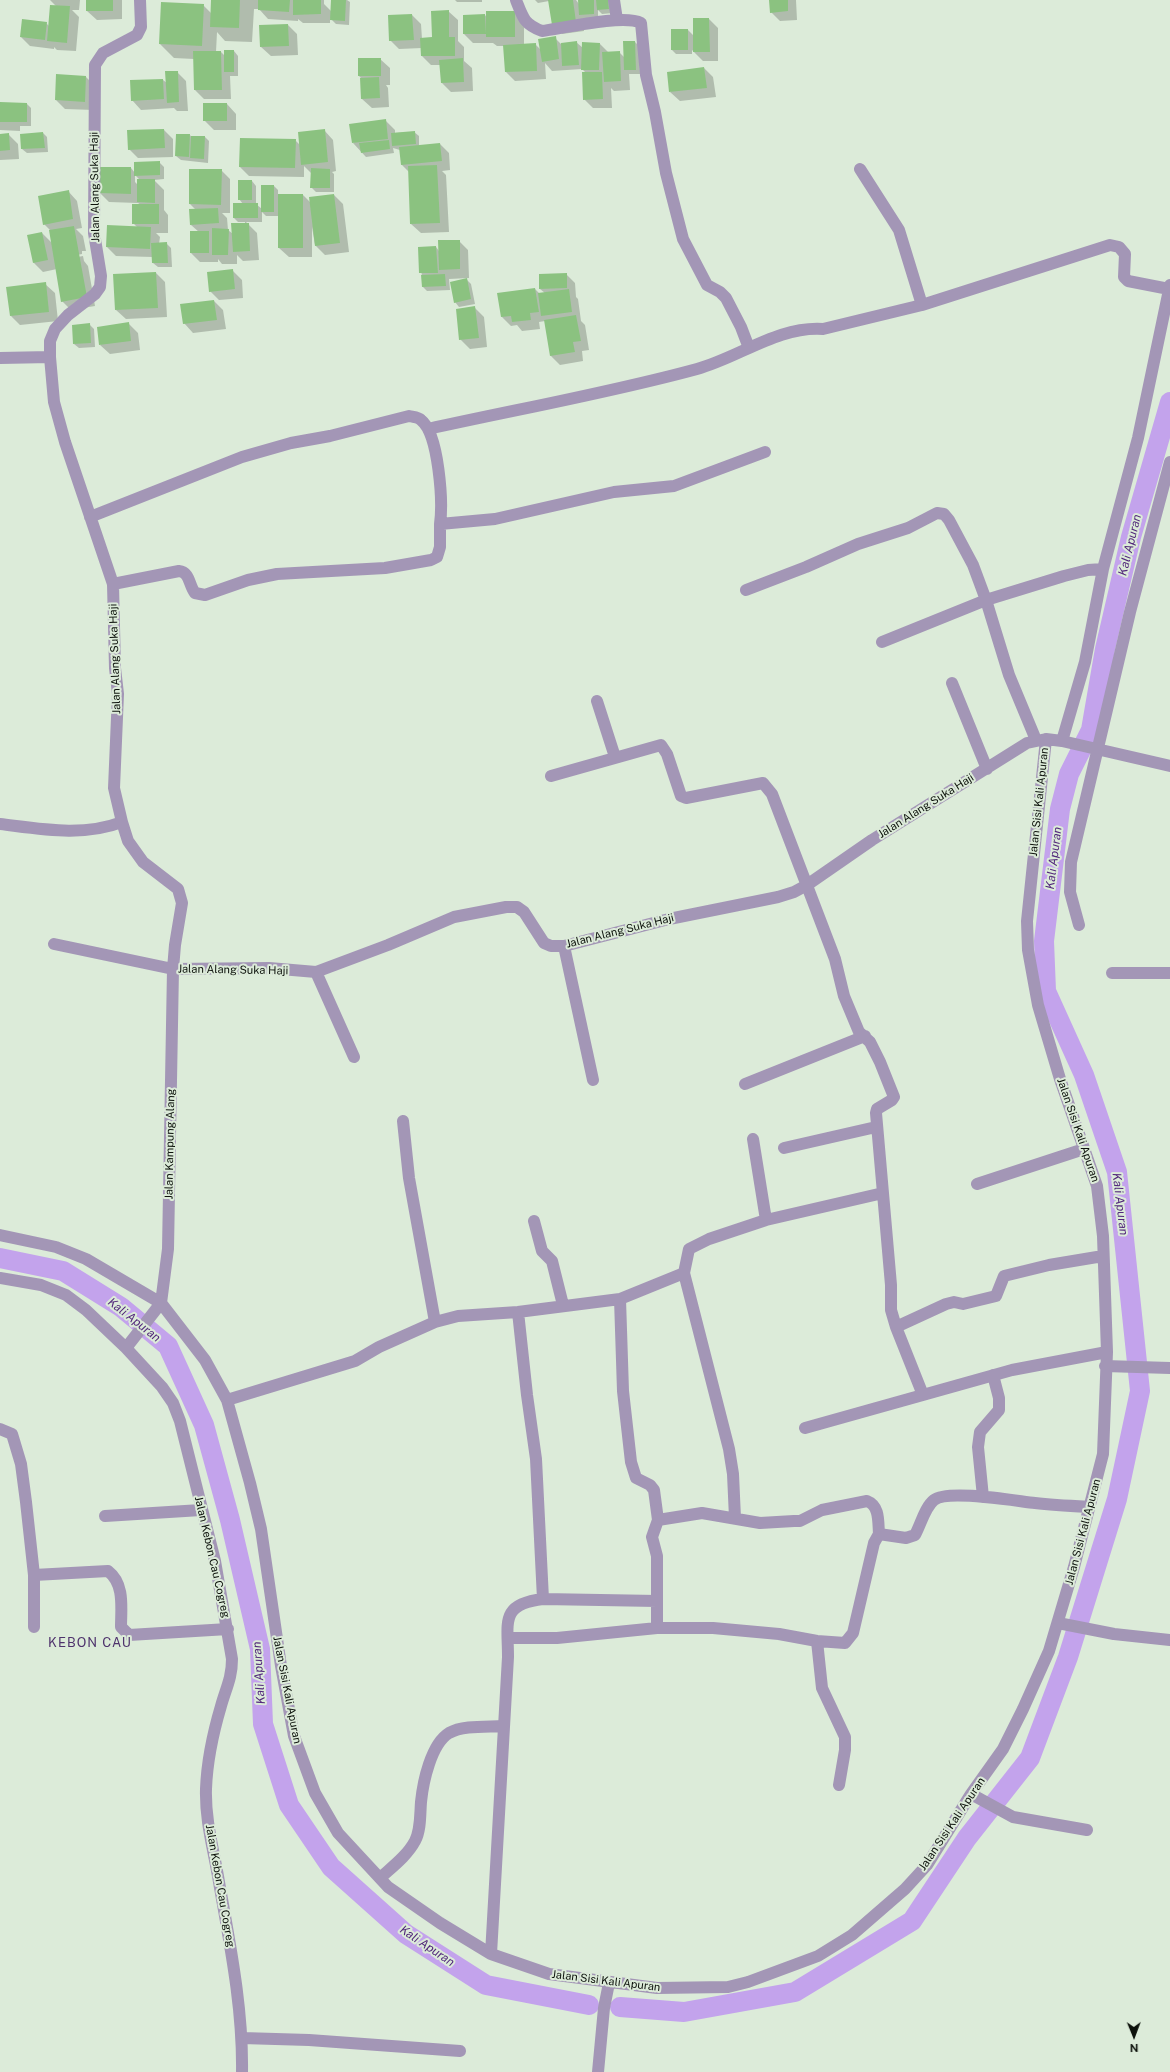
<!DOCTYPE html>
<style>
body{margin:0}
#map{position:relative;width:1170px;height:2072px;overflow:hidden;background:#dcebd9;font-family:"Public Sans",sans-serif}
canvas{display:block}
.north{position:absolute;left:1114px;top:2016px;width:40px;height:40px;-webkit-text-stroke:3px #dcebd9;paint-order:stroke;rotate:179deg;font-size:11px;font-weight:700;line-height:16px;text-align:center;color:#0c110b}
.north::after{content:'';display:block;margin:auto;width:14px;height:18px;background:#0c110b;clip-path:polygon(50% 0,100% 100%,50% 72%,0 100%)}
</style>
<div id="map">
<canvas width="1170" height="2072"></canvas>
<div class="north">N</div>
</div>
<script>
const g = document.querySelector('canvas').getContext('2d');
g.lineJoin = 'round';
function fill(path, color) { g.fillStyle = color; g.fill(path, 'evenodd'); }
function trace(path, color, width, dash) { g.strokeStyle = color; g.lineWidth = width; g.lineCap = dash ? 'butt' : 'round'; g.setLineDash(dash || []); g.stroke(path); }
function write(font, color, halo, rows, align = 'center') {
  g.font = font + ' "Public Sans",sans-serif'; g.lineWidth = 4; g.setLineDash([]); g.textBaseline = 'middle'; g.strokeStyle = halo; g.fillStyle = color; for (const [text, x, y, turn = 0] of rows) {
    g.save(); g.translate(x, y); g.rotate((+turn || 0) * Math.PI / 180); g.textAlign = isNaN(turn) ? turn : align; if (halo) g.strokeText(text, 0, 0); g.fillText(text, 0, 0); g.restore();
  }
}
fill(new Path2D(`
 M50 0H80L79 10H72L79 17 76 51 57 50 54 47V49L30 46 21 37 46 23 49 26 56 6Z
 M87 0H122V19L97 20 87 11Z
 M212 0H324V4L332 12V0H347L350 2 349 25 336 24 330 18V23H303L298 19V21L268 19 259 9H254L252 42 225 41 217 32 216 52H221L225 56 234 51 238 56V76H230L231 99H204L195 90 194 59 174 58 160 44 203 5 212 14Z
 M455 0H482V2H457Z
 M535 0H576L579 4V0H612L613 13 602 14 598 10V18L583 19 584 31 562 34 553 25 549 1 538 3Z
 M770 0H796L797 20 780 21 771 12Z
 M448 11 458 20V41L464 47V61L472 68 473 91 451 92 442 83 441 65H431L422 56V48L399 49 390 40 412 15 421 24 422 39 433 38Z
 M515 12 524 21V45L535 44 541 50 555 38 561 44 576 42 583 48 600 44 608 52H619L624 57 635 42 639 46 640 74H629L630 90 614 91 611 88 612 108H593L584 99 586 73 582 69 552 71 545 63 546 79 515 81 506 72 505 46H497L493 43H473L464 34 485 15 487 18Z
 M709 19 718 28V61H703L692 50V54H676L672 50 688 30 694 36Z
 M288 25 297 34 298 55 271 56 261 47Z
 M380 59 390 68V85H386L388 88 389 107 372 108 362 99V79L359 76Z
 M704 68 713 77 716 97 680 101 670 92Z
 M177 72 186 81 188 111H177L174 108 141 110 132 100 163 80 167 83Z
 M86 77 95 86 94 110 65 109 56 100Z
 M0 103 27 104 31 108V126H20V131L0 130Z
 M227 104 236 114V130H214L204 120Z
 M386 121 395 130V133L414 132 419 136V146L440 144 449 153 450 170 442 171 446 175 449 232 421 233 411 224 409 172 402 165 400 150 393 148 394 153 366 157 353 143Z
 M164 130 173 139V157L138 158 129 149Z
 M324 130 333 140 336 171 332 172 334 174V192H316L311 187 312 174 304 166V177L249 176 240 167 295 140 301 146Z
 M43 133 47 137 48 152 27 153 22 149Z
 M0 135H9L18 144 19 159 0 160Z
 M190 135 192 138 205 137 209 141 208 163 181 160 176 156Z
 M159 162 164 167V179L154 180 164 190V210L168 215V233H156L160 237 159 244 166 243 171 248 172 267H158L153 263V257L116 256 107 247 137 227 133 223 141 205 138 203 109 202 100 193 131 168 135 173ZM135 175 140 180 138 185 135 182Z
 M221 170 230 179V213H222L227 218 228 230 233 234 245 224V222H238L234 218 243 204 239 199 252 181 256 186V204L262 209 274 186 278 190V195H303L311 203 334 195 343 204 349 252 325 255 315 245 312 227V257H289L279 248V216H266L262 212V222H246L257 233 259 260 243 261 237 255V264H222L218 259V262H200L191 253 199 232 191 225 196 210 190 204Z
 M68 191 77 201 82 228 76 229 83 236 86 251H82V254L57 259V261L83 256 84 261 88 266 95 306 71 310 62 301 57 269 43 272 34 263 28 236 42 233 52 243 50 230 44 224Z
 M459 241 468 250 469 278 449 279 450 290 427 291 423 287 419 248 436 247 439 251Z
 M232 270 242 280 243 298 219 300 210 291Z
 M156 273 165 282 167 317 126 319 116 310Z
 M566 274 575 283 576 297 578 299 581 321 585 325 589 350 582 351 583 361 560 365 551 356 545 321 539 322 540 329 522 331 517 325 511 326 502 317 498 294 535 289 540 294 545 293 540 289Z
 M467 280 471 284 475 304 459 307 455 302Z
 M45 284 55 293 58 321 20 325 11 316 8 288Z
 M214 301 223 310 226 329 193 333 184 323Z
 M475 308 484 317 487 347 470 349 460 339Z
 M128 323 138 333 140 350 110 354 100 345Z
 M89 324 94 329 95 347 79 348 74 344Z`), '#0003');
trace(new Path2D(`
 M0 1258 63 1271 121 1307 168 1346 204 1425 230 1520 260 1649 263 1724 289 1805 331 1867 406 1934 486 1985 589 2005
 M620 2007 684 2012 795 1992 912 1921 967 1838 1030 1758 1068 1657 1117 1499 1140 1391 1117 1172 1084 1075 1046 991 1044 941 1060 809 1069 774 1091 730 1105 649 1131 537 1170 402`), '#c3a3ec', 20);
fill(new Path2D(`
 M86 0H113V11H86Z
 M211 0H240L239 28 210 27Z
 M258 0H290L289 12 258 10Z
 M293 0H321V14L293 15Z
 M331 0H346L345 21 330 20Z
 M548 0H573L576 22 552 25Z
 M578 0H594V14L579 15Z
 M596 0H608L609 9 597 10Z
 M769 0H788V11L770 13Z
 M161 2 204 4 202 46 159 44Z
 M50 5 70 6 67 43 47 41Z
 M449 10V37H455V56H421L420 38 432 37 431 11Z
 M486 11H515V37H486Z
 M412 14 414 40 389 41 388 15Z
 M485 14 486 34H463V15Z
 M693 18H709L710 52H693Z
 M22 19 47 22 45 40 20 37Z
 M288 24 289 46 260 47 259 25Z
 M671 29H688V50H671Z
 M556 36 559 59 542 62 538 39Z
 M577 41 579 65 562 66 561 43Z
 M623 41H635L636 70H624Z
 M582 42 600 43 599 70H581Z
 M536 43 537 71 505 72 503 45Z
 M224 50H234V72H224Z
 M193 51H221L222 90H194Z
 M620 51 621 81 604 82 602 52Z
 M358 58H381V76H358Z
 M463 58 464 82 441 83 439 60Z
 M704 67 707 88 669 92 667 72Z
 M165 71H178L179 102 167 103Z
 M582 72H602L603 99 583 100Z
 M56 74 86 76 85 102 55 100Z
 M379 77 380 98 361 99 360 78Z
 M163 79 164 99 131 101 130 80Z
 M0 102 27 103V122H0Z
 M203 103H227V121H203Z
 M386 119 388 139 352 143 349 124Z
 M164 129 165 148 128 150 127 130Z
 M325 129 328 162 301 165 298 132Z
 M415 131 416 144 392 146 391 133Z
 M43 132 45 148 21 149 20 134Z
 M9 133 10 150 0 151V134Z
 M176 134H190L189 157 175 156Z
 M191 136H205L204 159 190 158Z
 M240 138 296 139 295 168 239 167Z
 M389 140 390 149 361 153 359 143Z
 M440 143 442 161 401 165 399 147Z
 M160 161V175L134 176V162Z
 M437 165 440 223 410 224 408 166Z
 M99 167H131V194L99 193Z
 M311 168 330 169V188H310Z
 M189 169H222L221 205 189 204Z
 M137 179H155V203L137 202Z
 M238 180H252V200H238Z
 M261 185H274V212H261Z
 M69 190 73 219 43 225 38 196Z
 M278 194H303V248H278Z
 M334 194 340 243 315 246 309 197Z
 M233 203H258V218H233Z
 M132 204H159V224H132Z
 M218 208 219 223 190 225 189 209Z
 M231 223H249L250 251 233 252Z
 M107 225 151 227 150 249 106 247Z
 M74 226 87 297 61 302 49 230Z
 M212 228 229 229 228 255H212Z
 M190 231H209V253H190Z
 M42 232 48 260 33 263 27 235Z
 M438 240H460V269L439 270Z
 M167 242 168 263H152L151 243Z
 M436 246 438 273H419L418 247Z
 M233 269 235 289 209 292 207 272Z
 M156 272 158 308 115 310 113 274Z
 M567 273V288L539 289V274Z
 M445 274 446 286 422 287 421 275Z
 M467 278 471 299 454 303 450 282Z
 M46 282 49 312 10 316 6 287Z
 M535 288 539 312 530 313 531 320 512 322 511 316 501 317 497 293Z
 M569 289 572 312 541 316 538 293Z
 M214 300 217 320 183 324 180 304Z
 M475 306 479 338 459 340 456 309Z
 M576 315 581 341 573 342 575 352 550 356 544 320Z
 M129 322 131 341 99 345 97 327Z
 M90 323 91 343 73 344 72 325Z`), '#8bc280');
trace(new Path2D(`
 M140 0 141 27 137 35 103 53 95 65 94 233 101 276 100 287 95 294 68 315 55 329 50 341V357L54 402 65 442 113 584 115 668 118 694 114 788 122 822 128 841 143 862 178 889 182 903 175 945 173 969 269 968 316 972 388 945 454 917 506 907H517L524 912 544 943 551 946H564L669 919 778 897 794 892 807 885 872 840 1027 743 1046 739 1062 741 1170 766
 M516 0C523 18 524 24 542 31 564 28 624 14 641 23L646 75 655 112 666 173 683 239 707 285 720 292 726 298 741 327 749 348
 M614 0 617 20
 M860 169 899 230 922 305
 M0 358 50 357
 M428 429C518 409 609 393 697 369 740 357 778 326 823 329L922 305 1110 245 1119 247 1125 254 1124 277 1128 281 1169 289
 M90 517 242 457 291 443 330 436 409 416C413 417 418 417 421 420 439 434 443 502 440 524
 M113 584 179 571C190 572 189 586 195 593L205 595 248 580 277 574 385 568 431 560 437 557 440 547V524L495 519 614 492 674 486 765 452
 M746 590 806 567 858 544 908 528 937 513 944 514 949 520 973 565 986 600 1064 576 1088 570 1103 569
 M882 642 986 600 1009 675 1036 740
 M952 683 987 769
 M597 701 615 757
 M1062 741 1085 662 1103 569 1138 438 1170 285
 M551 776 661 745 667 754 681 796 686 798 763 783 772 794 835 959 844 996 859 1032 870 1042 880 1062 894 1097 892 1100 877 1109 876 1113 891 1285V1310L896 1327 923 1395
 M0 824C41 829 83 837 122 822
 M1079 925 1070 892 1071 862 1130 612 1170 462
 M54 944 173 969 168 1249 161 1303 126 1348
 M564 946 593 1080
 M316 972 354 1057
 M1112 973H1170
 M745 1084 865 1036
 M403 1121 409 1178 435 1322
 M753 1139 766 1220
 M784 1148 876 1127
 M977 1184 1084 1149
 M534 1221 542 1251 552 1261 563 1305
 M0 1235 56 1247 86 1259 161 1303 205 1360 227 1400 250 1483 261 1529 281 1666 294 1736 315 1793 338 1833 388 1887 440 1923 491 1954 549 1974 657 1988 728 1987 748 1982 818 1956 852 1935 905 1889 927 1865 971 1794 1003 1749 1023 1709 1049 1651 1074 1567 1103 1454 1107 1352 1103 1236 1097 1186 1060 1079 1038 1005 1028 950 1027 921 1046 739
 M684 1273 729 1449 733 1474 735 1518
 M0 1278 41 1285 66 1295 86 1310 126 1348 162 1387 173 1403 180 1421 215 1561 232 1659C232 1678 226 1688 221 1706 213 1733 207 1761 206 1789 205 1821 214 1851 219 1882 230 1945 243 2008 242 2072
 M620 1299 623 1391 631 1462 636 1478 650 1485 654 1490 658 1520 652 1537 657 1556V1628
 M896 1327 946 1304 954 1302 963 1304 996 1296 1004 1276 1049 1265 1103 1256
 M1105 1366 1170 1368
 M227 1400 355 1361 379 1347 435 1322 458 1316 518 1312 620 1299 684 1273 689 1249 709 1239 766 1220 883 1193
 M805 1428 1012 1370 1107 1352
 M0 1429 12 1434 21 1464 26 1502 34 1575V1627
 M983 1497 978 1447 980 1432 999 1410V1398L993 1375
 M105 1516 201 1510
 M658 1520 702 1513 760 1523 794 1521H800L822 1510 867 1501C880 1506 878 1522 879 1534
 M34 1575 108 1571C125 1584 121 1608 121 1627L129 1635 228 1629
 M543 1599 657 1601
 M1058 1623 1114 1634 1170 1640
 M508 1638H557L657 1628H713L779 1634 817 1641 845 1643 853 1633 874 1543 879 1534 906 1538 915 1535C921 1524 925 1507 934 1500 948 1489 1016 1501 1035 1503 1053 1505 1072 1506 1090 1507
 M817 1641 822 1688 845 1737V1750L839 1785
 M971 1794 1013 1817 1087 1830
 M380 1878C392 1867 407 1856 415 1841 421 1830 420 1814 421 1802 423 1782 431 1744 449 1733 463 1725 487 1727 503 1726
 M491 1954 508 1657C508 1622 500 1604 543 1599L536 1459 527 1395 518 1312
 M242 2038 309 2040 460 2051
 M598 2072 604 2008 609 1983`), '#a396b6', 12);
write('11px', '#0c110b', '#dcebd9', [
 ["Jalan Alang Suka Haji",95,187,-91],
 ["Jalan Alang Suka Haji",115,659,-92],
 ["Jalan Sisi Kali Apuran",1039,802,-84],
 ["Jalan Alang Suka Haji",926,806,-32],
 ["Jalan Alang Suka Haji",620,931,-14],
 ["Jalan Alang Suka Haji",233,970,1],
 ["Jalan Sisi Kali Apuran",1078,1130,71],
 ["Jalan Kampung Alang",170,1144,-89],
 ["Jalan Sisi Kali Apuran",1083,1532,-75],
 ["Jalan Kebon Cau Cogreg",212,1557,77],
 ["Jalan Sisi Kali Apuran",287,1690,79],
 ["Jalan Sisi Kali Apuran",952,1824,-56],
 ["Jalan Kebon Cau Cogreg",220,1886,80],
 ["Jalan Sisi Kali Apuran",606,1981,7]
]);
write('italic 12px', '#52287b', '#dcebd9', [
 ["Kali Apuran",1130,545,-76],
 ["Kali Apuran",1054,858,-83],
 ["Kali Apuran",1120,1204,83],
 ["Kali Apuran",134,1320,38],
 ["Kali Apuran",259,1673,-94],
 ["Kali Apuran",427,1946,34]
]);
g.letterSpacing = '1px';
write('13px', '#4e326c', '#dcebd9', [
 ["KEBON CAU",90,1643]
]);
g.letterSpacing = '0px';
</script>
